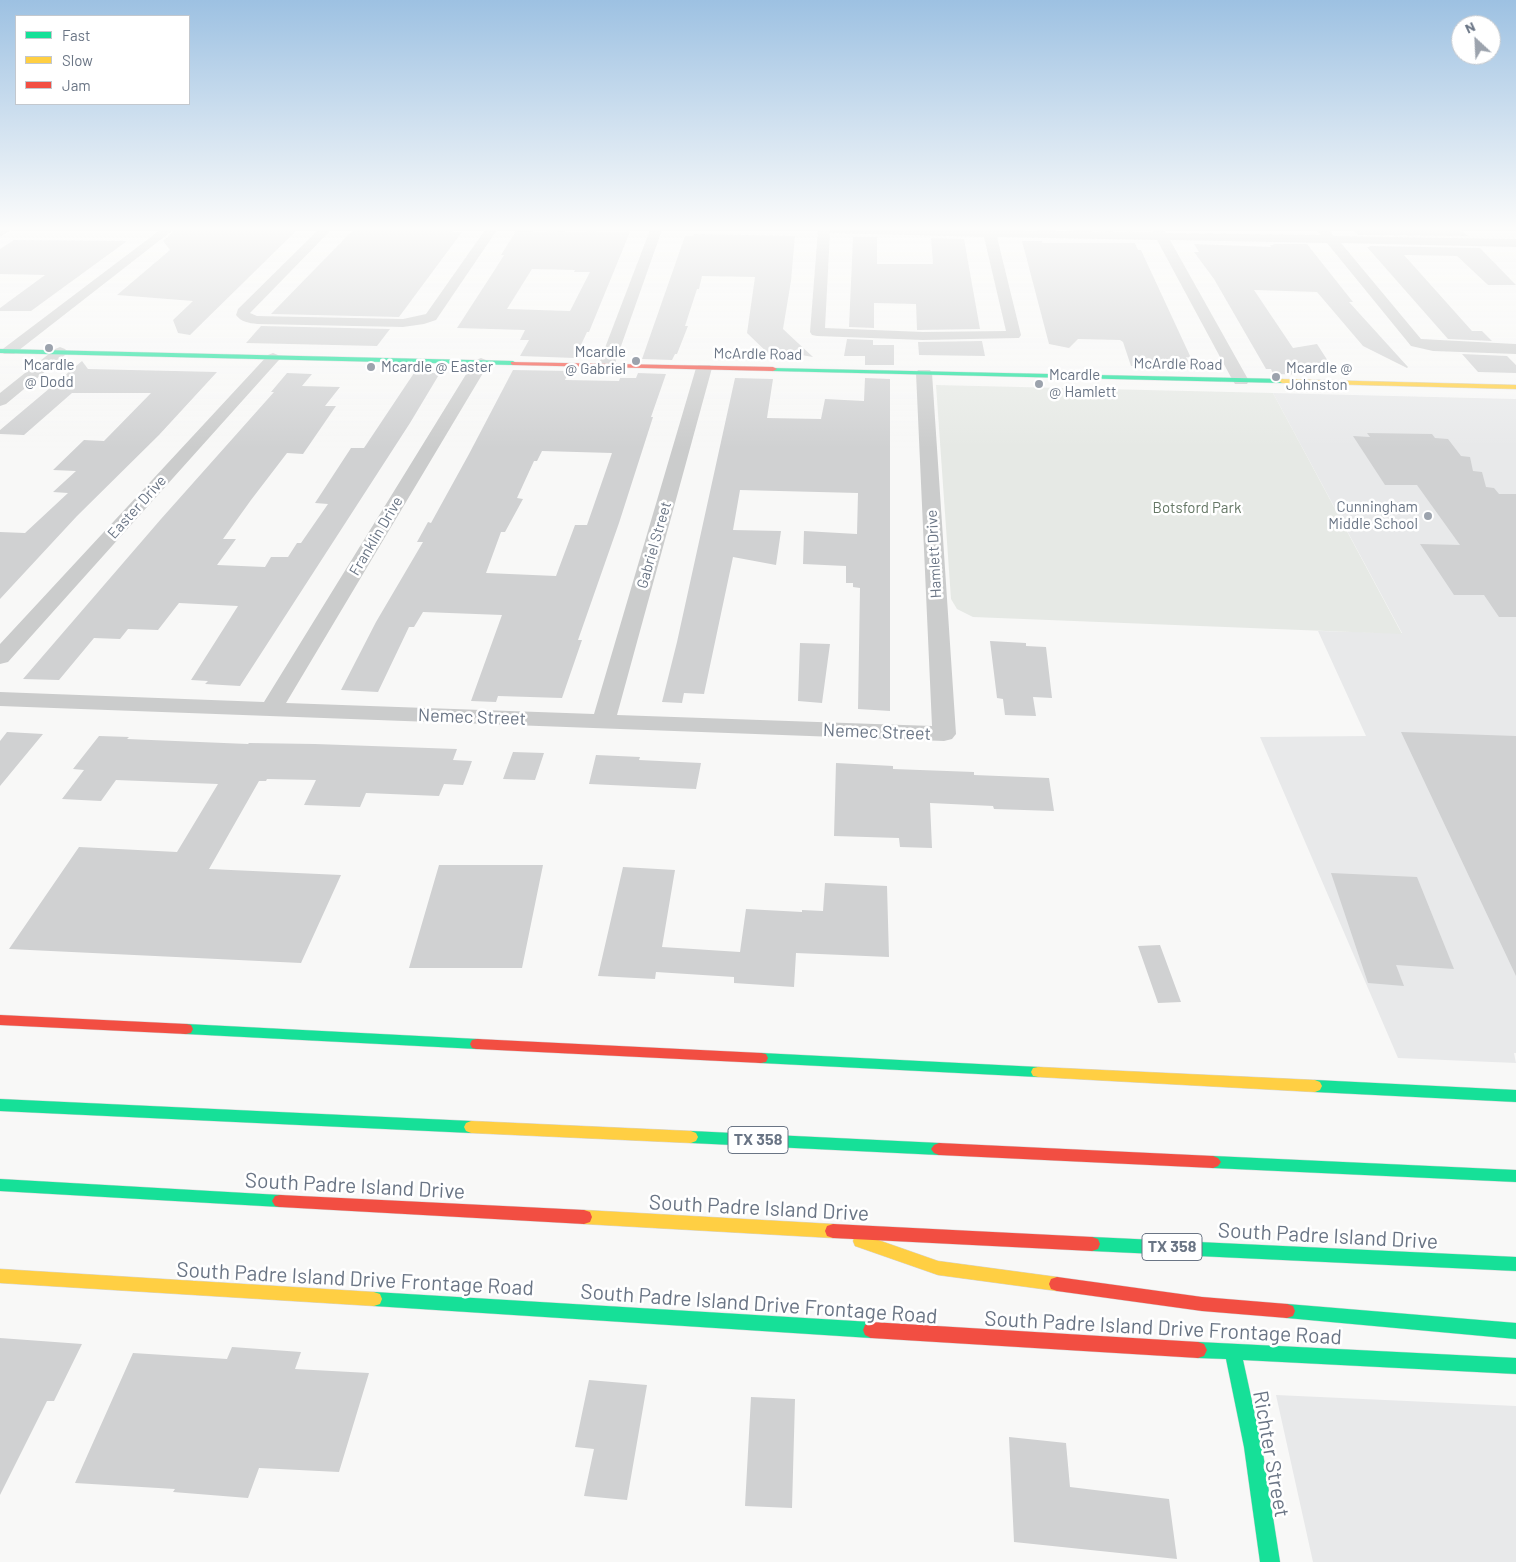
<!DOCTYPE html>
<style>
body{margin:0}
#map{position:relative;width:1516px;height:1562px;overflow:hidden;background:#f8f8f7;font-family:Barlow,sans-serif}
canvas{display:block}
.legend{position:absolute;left:15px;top:15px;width:175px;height:90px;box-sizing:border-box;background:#fff;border:1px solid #c3c8ce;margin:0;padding:6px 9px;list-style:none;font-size:15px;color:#6a7585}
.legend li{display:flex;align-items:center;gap:10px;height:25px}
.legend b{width:25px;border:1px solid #c3c8ce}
.north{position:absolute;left:1451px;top:15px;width:50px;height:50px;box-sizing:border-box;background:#fff;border:1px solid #c3c8ce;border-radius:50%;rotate:335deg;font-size:14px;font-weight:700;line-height:20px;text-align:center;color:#6a7585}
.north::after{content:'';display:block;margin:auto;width:18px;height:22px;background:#9ca3ad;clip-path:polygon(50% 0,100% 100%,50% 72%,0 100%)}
</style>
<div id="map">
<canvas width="1516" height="1562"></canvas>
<ul class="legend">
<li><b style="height:6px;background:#16e098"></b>Fast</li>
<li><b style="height:6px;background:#ffcf43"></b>Slow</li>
<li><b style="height:6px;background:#f24e42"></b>Jam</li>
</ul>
<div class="north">N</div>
</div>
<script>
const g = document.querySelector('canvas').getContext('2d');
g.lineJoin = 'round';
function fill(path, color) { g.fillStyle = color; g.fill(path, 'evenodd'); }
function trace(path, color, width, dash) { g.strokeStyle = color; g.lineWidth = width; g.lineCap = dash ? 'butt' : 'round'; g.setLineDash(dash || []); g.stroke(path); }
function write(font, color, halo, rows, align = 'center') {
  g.font = font + ' Barlow,sans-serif'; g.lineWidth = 5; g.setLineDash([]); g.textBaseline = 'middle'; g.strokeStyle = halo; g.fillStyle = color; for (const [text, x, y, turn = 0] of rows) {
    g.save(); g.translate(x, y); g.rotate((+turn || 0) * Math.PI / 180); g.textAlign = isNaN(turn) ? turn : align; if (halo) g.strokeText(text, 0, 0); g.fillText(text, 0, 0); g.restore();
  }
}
fill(new Path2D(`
 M1273 393 1516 399V1053H1514L1516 1063 1398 1058 1260 737 1366 736 1318 631 1402 633Z
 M1276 1395 1516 1406V1562H1313Z`), '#e8e9ea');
fill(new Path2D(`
 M936 385 1273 393 1402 634 973 617 957 609 951 599Z`), '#e6e9e5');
fill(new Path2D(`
 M175 230H297L190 335 178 333 173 320 193 301 117 295 170 250 163 241Z
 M353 230H455L453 232H462L399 317 271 314Z
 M1353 230H1460L1468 236 1358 235Z
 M516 231 630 232 589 332H587L575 358 520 356 529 340H520L525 330 457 328 492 274 504 255H501ZM532 269 575 270 574 272H590L570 311 507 309Z
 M694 234 795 236 791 281 783 329 813 357 778 351 776 361 747 333 755 277 702 276 699 289H697L685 326H688L677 354H675L672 360 642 359 685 236H693Z
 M853 237H877V264H933L931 238 964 239 980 329 917 330 916 304 874 303V328L849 327Z
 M14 240 127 241 31 311H0V308L45 275 0 274V249Z
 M1022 241H1042V243H1135L1138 250H1141L1191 358 1186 357 1192 368 1131 366 1123 342 1120 340 1078 339 1069 348 1049 344Z
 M1194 244 1271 247 1270 245H1274L1273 244H1307L1353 302H1349L1408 367 1407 368 1363 346 1317 292 1254 290 1293 348 1317 344 1335 372 1314 371 1317 375 1273 374 1271 369H1266L1214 279 1194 252H1199Z
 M1369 246 1480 248 1516 285H1488L1457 256 1404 255 1472 331H1482L1492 341 1448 339 1367 247H1370Z
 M261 326 390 329 377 346 246 343Z
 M847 339 873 340V345H894V365H865V356H844Z
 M982 341 985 356 919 355 918 342Z
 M1462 354 1507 356 1516 365V373L1478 372Z
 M82 361 88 369 217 372 159 435 77 516 0 599V532L25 533 68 493 53 492 76 471 53 470 84 440 104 441 151 393H72L24 435 0 434V430Z
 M513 370 569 371 565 380 619 381 620 378H636L638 373 666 374 651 417H653L619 523 578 640H582L562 698 498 696 496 702 471 701 502 615 423 612 414 627H409L378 692 341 690 376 622 423 542H417L428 522 431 523 469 454ZM542 451 612 453 587 525H575L556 576 486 573 501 532H505L523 499 517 498 534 461H537Z
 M287 373 312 374 302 386 340 387 325 406H336L303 454 287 453 251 500 223 539H236L217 565 265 567 271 557H288L297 543H301L328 504 315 503 351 448H364L414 373H440L410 423 240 686 205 684 208 681 191 680 238 606 179 603 158 630 128 629 120 639 94 638 59 680 23 679 161 519 274 392H271Z
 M735 378 773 379 767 418 821 419 825 399 864 401 865 378 890 379V711L858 709 860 588 853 587V583H846V566L803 564 804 531 857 534 858 493 740 490 733 530 781 531 776 565 733 557 704 694 684 693 682 703 662 702 677 642Z
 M1367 433 1432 434 1435 438 1448 439 1461 456 1470 457 1473 471 1482 472 1486 487 1494 488 1499 494H1516V617H1499L1484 595H1454L1420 544 1460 545 1417 485H1385L1353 436 1370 437Z
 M990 641 1026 643V646L1046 647 1052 698 1033 697 1036 716 1005 715 1003 699 997 698Z
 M800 643 830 644 822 703 798 701Z
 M7 732 43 734 0 786V741Z
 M1401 732 1516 736V976Z
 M99 736 129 737 127 739 248 744 249 743 315 744 457 749 453 760 472 761 463 785 444 784 439 796 366 793 360 807 304 805 316 780 267 779 266 781H259L209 869 341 875 301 963 9 949 79 847 177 852 218 784 116 780 101 801 62 799 84 770 73 769Z
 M513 752 544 753 535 780 503 779Z
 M596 755 640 757 639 760 701 763 696 789 589 784Z
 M836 763 893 766V769L974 772V775L1049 778 1054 811 994 809 993 806 930 803 932 848 900 847 899 838 834 836Z
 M439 865H543L522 968H409Z
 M623 867 675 870 662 947 740 952 746 909 802 912V910L823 911 825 883 887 886 889 957 796 953 794 987 734 983V977L656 972 655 979 598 976Z
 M1331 873 1417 877 1454 969 1396 965 1404 986 1368 983Z
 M1160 945 1181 1002 1158 1003 1138 946Z
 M0 1338 82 1344 54 1401H47L0 1495Z
 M232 1347 301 1352 295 1369 369 1373 339 1472 259 1468 248 1498 173 1492 175 1489 75 1483 133 1353 227 1359Z
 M589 1380 647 1385 627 1500 584 1496 594 1449 575 1447Z
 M751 1397 795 1399 792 1508 745 1506Z
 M1009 1437 1066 1443 1070 1487 1169 1499 1177 1559 1014 1542Z`), '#d0d1d2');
const fast = new Path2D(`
 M0 349 513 361 516 363 513 365 0 353Z
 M771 368 1282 379 1286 381 1282 383 773 371 769 369Z
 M186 1024 477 1039 482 1040 484 1044 482 1048 477 1049 186 1034 181 1033 179 1029 181 1025Z
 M761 1053 1038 1067 1043 1068 1045 1072 1043 1076 1038 1077 761 1063 756 1062 754 1058 756 1054Z
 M1315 1080 1516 1090V1102L1315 1092 1310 1090 1308 1086 1310 1082Z
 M0 1099 471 1121 476 1123 478 1127 476 1131 471 1133 0 1111Z
 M691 1131 939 1143 944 1145 947 1149 944 1153 939 1155 691 1143 686 1141 684 1137 686 1133Z
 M1213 1156 1516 1170V1182L1213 1168 1208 1166 1205 1162 1208 1158Z
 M0 1179 280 1195 285 1196 288 1201 285 1206 280 1207 0 1191Z
 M1092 1237 1516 1257V1271L1092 1251 1086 1249 1084 1244 1086 1239Z
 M374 1292 871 1322 877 1325 879 1330 877 1335 871 1338 374 1306 368 1304 366 1299 368 1294Z
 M1287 1304 1516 1323V1339L1287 1318 1281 1316 1279 1311 1281 1306Z
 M1198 1342 1516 1358V1374L1243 1360 1262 1447 1280 1562H1260L1244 1447 1226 1359 1198 1358 1192 1356 1189 1350 1192 1344Z`);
const slow = new Path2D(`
 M1279 379 1516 385V389L1282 383 1278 381Z
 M1038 1067 1315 1080 1320 1082 1322 1086 1320 1090 1315 1092 1038 1077 1033 1076 1031 1072 1033 1068Z
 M471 1121 691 1131 696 1133 698 1137 696 1141 691 1143 471 1133 466 1131 464 1127 466 1123Z
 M584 1210 833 1224 839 1226 841 1231 839 1236 833 1238 584 1224 578 1222 576 1217 578 1212Z
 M861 1234 938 1261 1057 1277 1063 1279 1065 1284 1063 1289 1057 1291 938 1275 855 1246 853 1241 855 1236Z
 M0 1269 374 1292 380 1294 382 1299 380 1304 374 1306 0 1283Z`);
const jam = new Path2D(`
 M511 362 773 367 777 369 773 371 513 365 511 364Z
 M0 1015 186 1024 191 1025 193 1029 191 1033 186 1034 0 1025Z
 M477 1039 761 1053 766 1054 768 1058 766 1062 761 1063 477 1049 472 1048 470 1044 472 1040Z
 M939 1143 1213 1156 1218 1158 1221 1162 1218 1166 1213 1168 939 1155 934 1153 931 1149 934 1145Z
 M280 1195 584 1210 590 1212 592 1217 590 1222 584 1224 280 1207 275 1206 272 1201 275 1196Z
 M833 1224 1092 1237 1098 1239 1100 1244 1098 1249 1092 1251 833 1238 827 1236 825 1231 827 1226Z
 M1057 1277 1202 1297 1287 1304 1293 1306 1295 1311 1293 1316 1287 1318 1202 1311 1057 1291 1051 1289 1049 1284 1051 1279Z
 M871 1322 1198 1342 1204 1344 1207 1350 1204 1356 1198 1358 871 1338 865 1335 863 1330 865 1325Z`);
trace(fast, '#d5d5d6', 1);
trace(slow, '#d5d5d6', 1);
trace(jam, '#d5d5d6', 1);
fill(new Path2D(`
 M0 230H11L0 237Z
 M160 230H173L14 354H4L1 351 4 348Z
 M318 230H331L250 313 257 316 403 319 426 314 485 230H497L436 320 424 324 403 327 257 324C249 323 241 322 236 315L238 309Z
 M650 230H662L614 366 612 369H600L598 366Z
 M818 230H1011L1153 232 1152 230H1164L1166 233 1321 235 1317 230H1329L1334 236 1516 239V247L1341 243 1421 339 1516 344V354L1433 351 1411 346 1327 243 1170 240 1249 381 1247 384H1235L1233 381 1157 240 997 237 1021 335 1019 338 923 340 817 336 812 335 810 332ZM830 233 984 237 1006 331 923 332 825 328Z
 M60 347 65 349 68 352 65 355 6 404 0 406V393L55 349Z
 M273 353 278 355 281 358 278 361 8 662 0 664V644L268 355Z
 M481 358 486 360 489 363 286 703 594 714 696 368 698 365H710L712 368 617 715 932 726 916 373 918 370H930L932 373 956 734 952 739 944 741 0 706V692L264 702 473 363 476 360Z`), '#cbcccc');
fill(fast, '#16e098');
fill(slow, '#ffcf43');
fill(jam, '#f24e42');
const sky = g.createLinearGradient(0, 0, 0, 448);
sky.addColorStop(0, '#9dc1e2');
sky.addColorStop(0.51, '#fcfcfb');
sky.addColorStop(1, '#fcfcfb00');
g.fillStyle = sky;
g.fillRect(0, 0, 1516, 448);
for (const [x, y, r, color] of [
 [49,348,5,"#9ca3ad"],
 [636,361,5,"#9ca3ad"],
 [371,367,5,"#9ca3ad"],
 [1276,377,5,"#9ca3ad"],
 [1039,384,5,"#9ca3ad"],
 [1428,516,5,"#9ca3ad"]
]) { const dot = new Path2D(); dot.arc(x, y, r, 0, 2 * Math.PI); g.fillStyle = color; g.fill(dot); trace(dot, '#fff', 2); }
write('15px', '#6a7585', '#fff', [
 ["Mcardle",626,352,"right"],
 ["@ Gabriel",626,369,"right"],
 ["Mcardle",49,365,"center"],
 ["@ Dodd",49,382,"center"],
 ["Mcardle @ Easter",381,367],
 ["Mcardle @",1286,368],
 ["Johnston",1286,385],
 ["Mcardle",1049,375],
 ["@ Hamlett",1049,392],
 ["Cunningham",1418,507,"right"],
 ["Middle School",1418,524,"right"]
], 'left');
write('15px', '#6a7585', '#fff', [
 ["McArdle Road",758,354,1],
 ["McArdle Road",1178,364,1],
 ["Easter Drive",137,507,-48],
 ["Franklin Drive",376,536,-59],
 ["Gabriel Street",654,545,-74],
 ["Hamlett Drive",934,554,-93]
]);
write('15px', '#657765', '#fff', [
 ["Botsford Park",1197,508]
]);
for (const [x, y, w] of [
 [758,1140,60],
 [1172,1247,60]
]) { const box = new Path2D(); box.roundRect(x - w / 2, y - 13.5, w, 27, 4); g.fillStyle = '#fff'; g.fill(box); trace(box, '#6a7585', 1); }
write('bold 16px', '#6a7585', null, [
 ["TX 358",758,1140],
 ["TX 358",1172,1247]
]);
write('18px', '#6a7585', '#fff', [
 ["Nemec Street",472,717,2],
 ["Nemec Street",877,732,2]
]);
write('21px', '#6a7585', '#fff', [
 ["South Padre Island Drive",355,1186,3],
 ["South Padre Island Drive",759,1208,3],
 ["South Padre Island Drive",1328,1236,3],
 ["South Padre Island Drive Frontage Road",355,1279,3],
 ["South Padre Island Drive Frontage Road",759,1304,4],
 ["South Padre Island Drive Frontage Road",1163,1328,3],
 ["Richter Street",1271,1454,80]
]);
</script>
